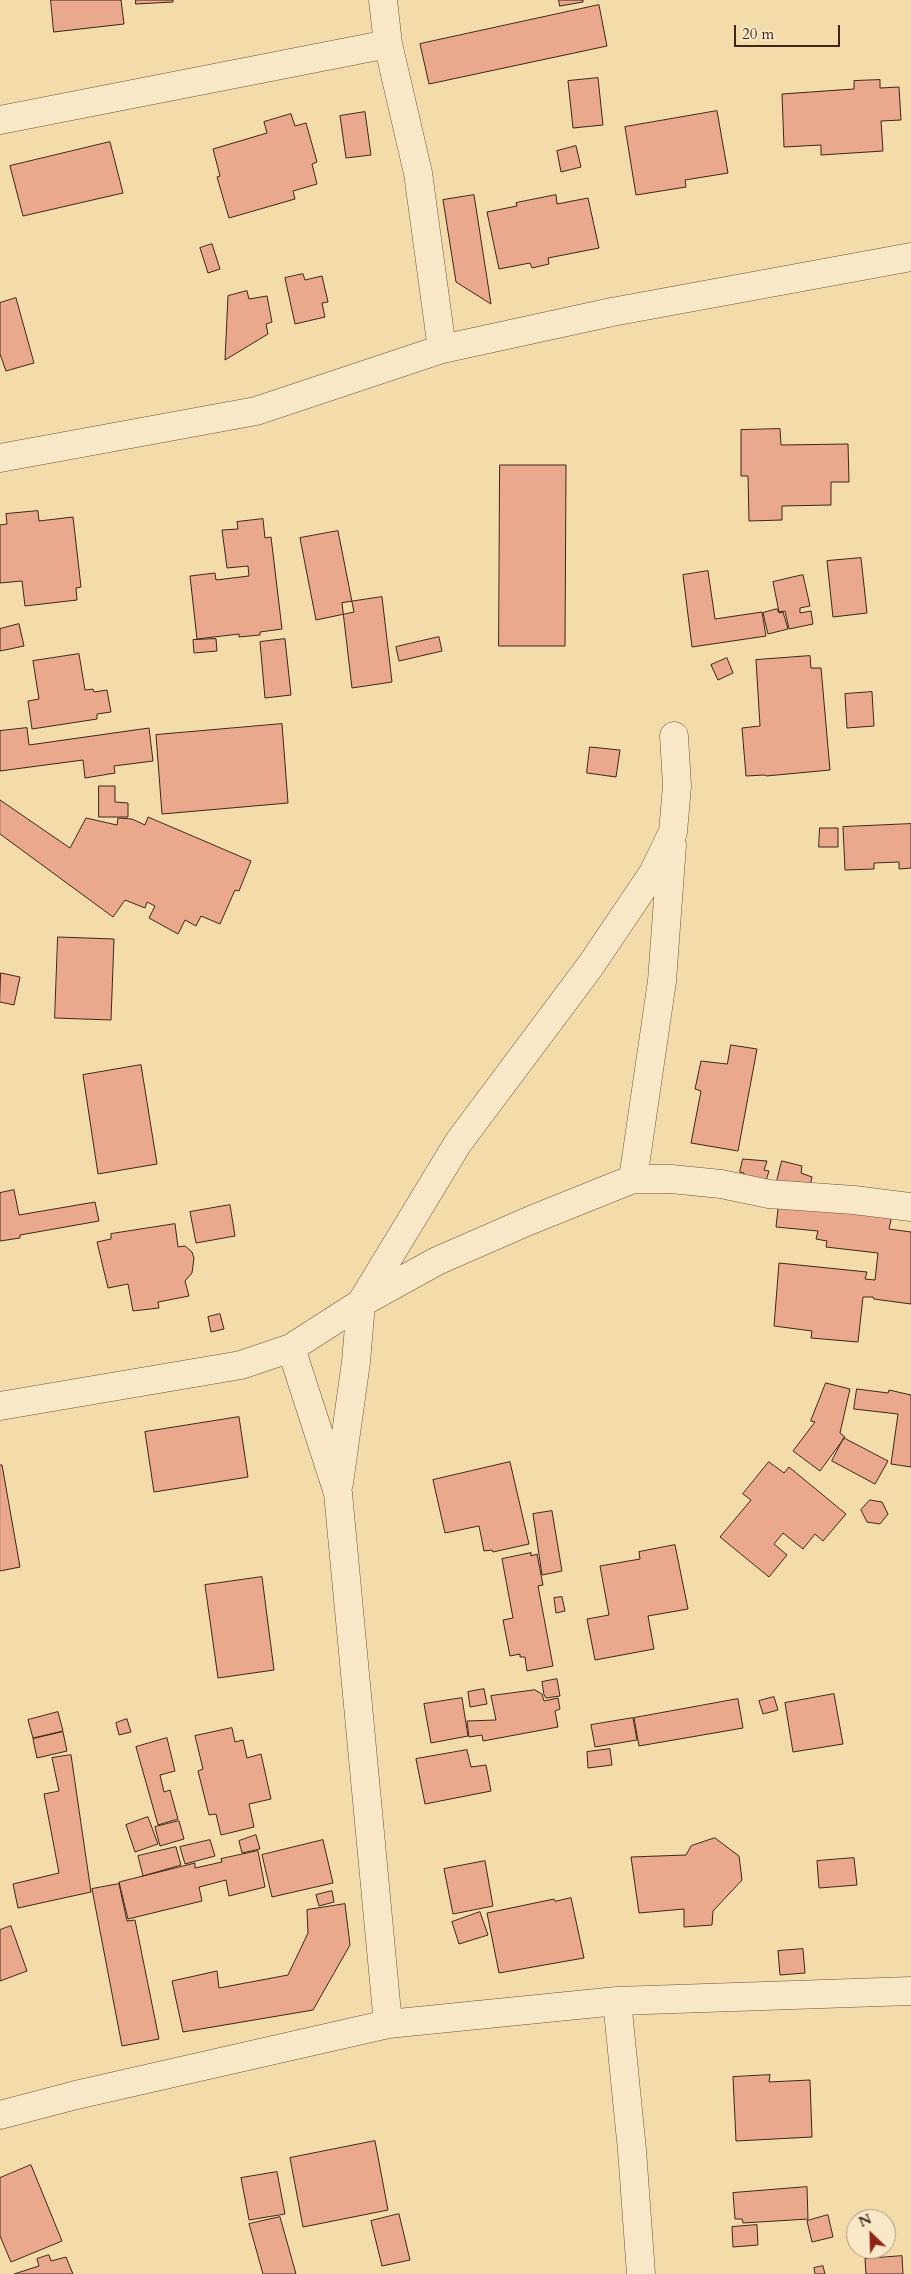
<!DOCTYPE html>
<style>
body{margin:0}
#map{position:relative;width:911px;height:2274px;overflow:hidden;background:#f4dbaa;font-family:Cardo,serif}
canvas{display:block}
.north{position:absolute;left:846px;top:2209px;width:50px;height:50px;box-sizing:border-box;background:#f8e8c8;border:1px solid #ad9b82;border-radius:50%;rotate:336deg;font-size:14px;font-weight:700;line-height:20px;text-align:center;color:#3d271a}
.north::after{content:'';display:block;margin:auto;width:18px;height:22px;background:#8f2418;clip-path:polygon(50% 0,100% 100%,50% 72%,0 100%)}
.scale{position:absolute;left:734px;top:25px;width:106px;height:22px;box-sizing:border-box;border:2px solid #3d271a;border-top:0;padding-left:6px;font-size:15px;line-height:18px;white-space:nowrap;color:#3d271a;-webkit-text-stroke:4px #f8e8c8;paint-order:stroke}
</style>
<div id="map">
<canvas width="911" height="2274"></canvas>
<div class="north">N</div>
<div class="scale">20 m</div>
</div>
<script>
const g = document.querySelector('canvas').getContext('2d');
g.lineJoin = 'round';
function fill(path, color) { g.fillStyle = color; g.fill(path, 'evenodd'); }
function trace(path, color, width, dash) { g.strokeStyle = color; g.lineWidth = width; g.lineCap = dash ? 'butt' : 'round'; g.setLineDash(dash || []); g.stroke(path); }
const building = new Path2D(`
 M51 0H121L124 24 54 32Z
 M136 0H173V2L136 4Z
 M559 0H583V2L560 6Z
 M599 5 607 46 429 84 420 44Z
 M598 78 603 125 573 128 568 81Z
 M880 80V88L899 87 901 120 881 121 883 151 821 155V145L784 147 782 94 854 89V81Z
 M717 111 728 173 685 180 686 187 636 195 625 127Z
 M365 112 371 155 346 158 340 116Z
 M291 114 295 126 306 123 317 162 312 164 317 184 293 191 295 199 229 218 217 177 220 176 213 149 267 133 264 122Z
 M110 142 123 193 23 216 10 166Z
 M576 146 581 167 561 172 557 151Z
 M474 195 491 304 456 282 443 200Z
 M556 195 557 204 588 198 599 248 548 258 549 264 532 268 530 263 499 269 487 212 517 206 516 203Z
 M212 244 220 269 208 273 200 248Z
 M303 274 305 280 322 276 328 302 322 303 325 317 295 324 285 278Z
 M247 291 249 299 267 296 272 322 266 324 268 334 225 360 228 296Z
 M16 298 34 363 6 371 0 354V303Z
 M780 429 781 445 848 444 849 482H831V505L782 506V520L749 521 748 476H741V430Z
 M500 465H566L565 646H499Z
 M38 511 39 521 73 517 81 587 76 588 77 600 25 606 22 581 0 583V525L7 524 6 514Z
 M263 519 265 538 271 537 282 629 260 632V635L239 637V634L197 639 190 576 215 573 216 580 249 576 248 566 227 568 222 530 238 529 237 522Z
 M338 531 354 612 316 620 300 538Z
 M861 558 867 613 833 617 827 561Z
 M708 571 715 619 762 612 766 636 692 647 683 575Z
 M803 575 810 606 800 608V613L811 611 813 624 789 629 785 611 779 612 773 582Z
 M382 597 392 682 352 688 342 603Z
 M777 609 779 613 783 612 788 629 768 634 763 613Z
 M19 624 24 646 0 651V629Z
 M439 637 442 651 399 661 396 647Z
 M216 639 217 651 194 653 193 640Z
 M285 639 291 695 265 698 260 642Z
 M79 654 85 690 93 689 94 692 107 690 111 712 97 714V719L32 729 28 701 39 699 33 661Z
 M810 656 811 668H821L830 770 766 776 765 775 746 776 742 728 760 726 756 660Z
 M727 658 733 673 718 680 711 665Z
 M872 692 874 726 847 728 845 694Z
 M282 724 288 803 162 814 156 735Z
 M27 728 29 745 149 728 153 761 114 766 115 773 85 778 83 760 0 771V731Z
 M590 747 620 750 616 777 587 773Z
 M99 786H115V802L128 803V817H99Z
 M0 800 70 848 86 818 117 825 118 818 132 819 145 825 148 817 251 861 239 891 235 890 220 924 201 916 196 926 185 920 178 934 149 918 155 906 147 902 145 908 125 900 113 917 0 834Z
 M911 824V868L899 869V862L874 863V869L845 870 843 827Z
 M820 828H838V847H819Z
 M58 937 114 939 111 1020 55 1018Z
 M1 973 20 977 14 1005 0 1002Z
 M731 1045 757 1049 738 1151 691 1143 701 1091 695 1089 701 1061 727 1064Z
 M141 1065 157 1164 98 1174 83 1075Z
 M743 1159 767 1161 764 1170 769 1171 765 1184 743 1180 744 1173 740 1172Z
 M782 1161 802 1166 801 1173 812 1177 810 1186 777 1181Z
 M14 1190 19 1215 95 1202 99 1221 20 1235V1238L0 1241V1193Z
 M795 1201 892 1215 889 1229 911 1232V1304L874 1299 873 1297H863L858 1342 811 1338 812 1331 774 1326 779 1263 867 1272 865 1279 875 1280 878 1253 826 1247 827 1241 816 1239 818 1231 776 1227 778 1209Z
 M230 1205 235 1236 196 1243 190 1212Z
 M175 1224 178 1247 185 1246 192 1252 194 1258 192 1273 185 1281 189 1296 158 1302 159 1308 133 1311 128 1284 108 1288 97 1242 111 1239V1234Z
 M220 1314 224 1329 211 1332 208 1317Z
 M826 1383 850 1389 840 1433 845 1437 820 1471 793 1451 815 1422 811 1421Z
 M857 1389 888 1393 889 1390 911 1395V1467L891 1464 898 1414 854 1409Z
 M239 1417 248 1477 154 1492 145 1432Z
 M844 1438 888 1461 875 1484 832 1461Z
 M510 1462 529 1544 493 1552 492 1550 484 1551 479 1526 445 1533 433 1480Z
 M769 1462 784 1473 789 1467 846 1514 823 1541 815 1534 803 1549 783 1533 774 1544 787 1555 769 1577 720 1537 751 1500 743 1494Z
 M0 1465H2L20 1567 0 1571Z
 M870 1500 882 1502 888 1514 880 1524 867 1522 861 1510Z
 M552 1511 562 1571 542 1575 533 1514Z
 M675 1545 688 1609 648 1616 654 1649 595 1660 587 1619 609 1615 600 1566 640 1559 639 1552Z
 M531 1553V1556L537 1554 543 1585 538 1586 553 1666 527 1671 525 1657H520V1654L510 1656 503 1620 513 1618 502 1559Z
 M262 1577 274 1670 218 1678 205 1585Z
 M562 1597 565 1611 556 1613 554 1598Z
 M557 1679 560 1696 546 1698 544 1695 542 1682Z
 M484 1689 487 1704 470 1707 468 1692Z
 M535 1690 542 1694 544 1701 558 1698 560 1709 555 1711 558 1727 483 1741 482 1735 469 1737 467 1721 496 1720 491 1696Z
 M834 1694 843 1744 793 1752 785 1703Z
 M774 1697 778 1710 763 1714 759 1701Z
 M462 1698 468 1736 431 1743 424 1704Z
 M738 1699 743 1728 639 1746 634 1718Z
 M58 1712 63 1731 33 1738 28 1720Z
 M633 1718 637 1740 595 1747 591 1725Z
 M127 1719 131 1732 119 1735 116 1723Z
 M232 1728 235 1742 243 1740 247 1758 261 1754 271 1799 249 1804 254 1827 221 1835 216 1814 209 1815 198 1771 203 1769 195 1736Z
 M63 1732 67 1751 37 1758 33 1739Z
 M167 1738 175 1771 160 1775 164 1792 170 1790 178 1819 158 1825 136 1747Z
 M610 1749 612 1765 588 1768 587 1752Z
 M467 1750 471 1767 486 1765 491 1791 425 1804 416 1759Z
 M71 1755 91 1892 18 1908 13 1884 59 1873 44 1794 59 1791 52 1758Z
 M148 1817 158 1844 135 1852 126 1825Z
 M179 1821 184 1839 160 1846 155 1827Z
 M256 1835 260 1849 242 1853 239 1841Z
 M715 1838 739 1856 742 1880 713 1911 712 1925 684 1927V1909L639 1913 631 1857 686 1855 691 1846Z
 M210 1840 215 1856 185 1864 180 1847Z
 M323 1840 333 1883 272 1897 262 1855Z
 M176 1847 181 1865 143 1876 138 1856Z
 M258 1851 265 1887 229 1896 226 1880 199 1887 202 1901 128 1919 119 1882 195 1863V1868L222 1862 221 1859Z
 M854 1858 857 1885 819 1888 817 1861Z
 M485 1861 493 1906 453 1914 444 1869Z
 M119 1884 127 1921 135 1920 159 2039 122 2046 92 1889Z
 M332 1891 334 1902 319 1906 316 1895Z
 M571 1898 584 1958 499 1973 487 1913 554 1899 555 1901Z
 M345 1904 350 1945 313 2010 183 2032 172 1981 217 1971 219 1988 288 1975 308 1933 307 1910Z
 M480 1912 488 1935 459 1944 452 1922Z
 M11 1926 27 1971 0 1981V1930Z
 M803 1949 805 1973 780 1975 778 1951Z
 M770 2075 769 2082 810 2080 812 2137 736 2141 733 2077Z
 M375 2141 388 2210 303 2227 290 2158Z
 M31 2165 62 2241 11 2262 0 2236V2178Z
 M277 2172 285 2214 249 2220 241 2178Z
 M807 2187 808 2219 743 2223 742 2219H735L733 2193Z
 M399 2214 410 2260 382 2266 371 2221Z
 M828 2215 833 2237 812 2242 807 2221Z
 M280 2217 296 2274H263L249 2224Z
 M757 2225 758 2245 733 2247 732 2227Z
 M49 2255 51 2261 66 2257 73 2274H14L39 2266 37 2259Z
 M902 2256 903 2274H866L865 2259Z
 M823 2266 825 2274H815L814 2268Z`);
fill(building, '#eaa88c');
trace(building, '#3d271a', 1);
const street = new Path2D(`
 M383 0 388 44 418 173 442 349
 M0 120 388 44
 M0 458 256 411 442 349 612 312 911 257
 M633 1179 662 981 672 845
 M291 1348 361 1303 437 1261 531 1220 633 1179H671L721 1184 769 1194 854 1200 911 1207
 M0 1406 241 1365 291 1348 338 1493 388 2024
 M339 1483 356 1362 361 1303 458 1143 591 965 653 873 673 832 677 786 674 736
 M617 2001 632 2150 641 2274
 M0 2115 76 2095 388 2024 617 2001 911 1991`);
trace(street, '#6b543e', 29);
trace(street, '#f8e8c8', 28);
</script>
